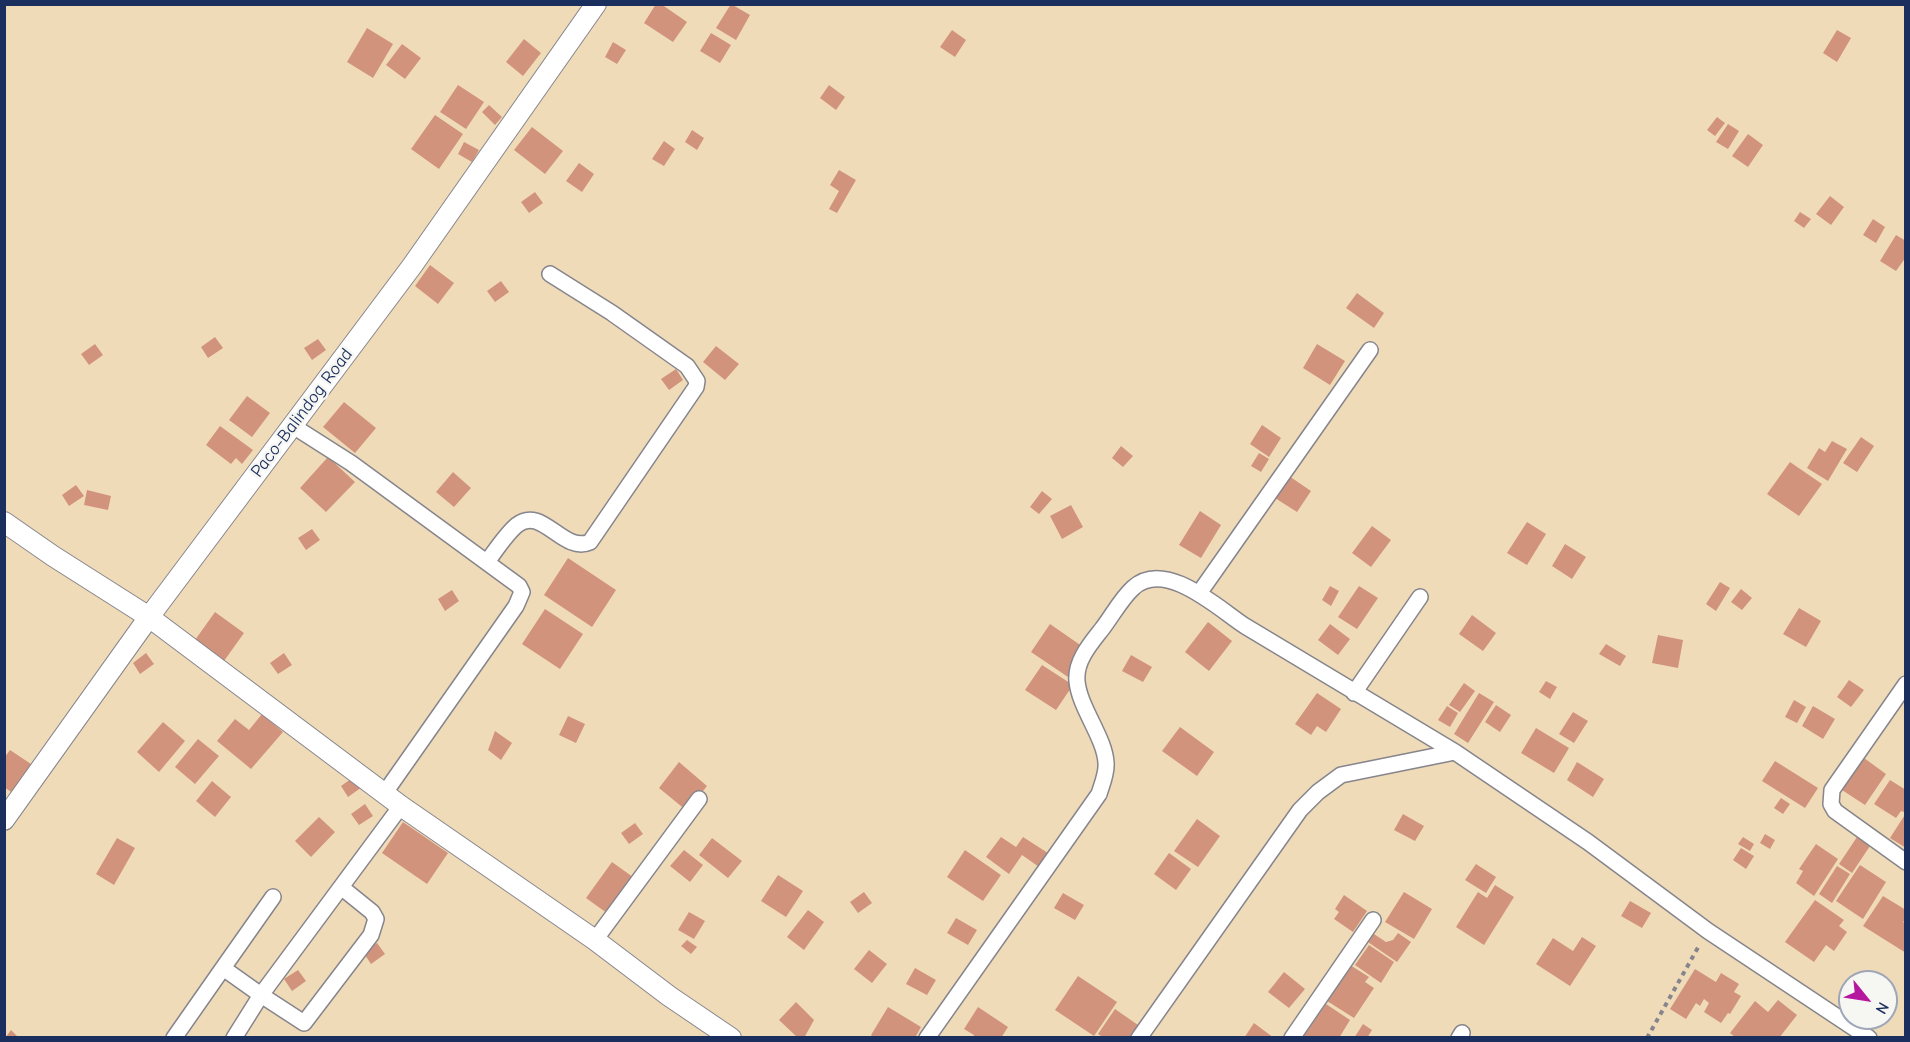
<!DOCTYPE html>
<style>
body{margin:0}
#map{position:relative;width:1910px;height:1042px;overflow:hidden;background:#f0dbb9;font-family:"Comic Neue",sans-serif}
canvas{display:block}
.frame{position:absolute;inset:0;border:6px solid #1b2f5e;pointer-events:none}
.north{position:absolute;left:1838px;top:970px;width:60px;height:60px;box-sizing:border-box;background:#f6f6f2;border:2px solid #9ea6b7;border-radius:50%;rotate:120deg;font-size:16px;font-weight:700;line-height:24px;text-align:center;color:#1b2f5e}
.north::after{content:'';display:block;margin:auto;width:21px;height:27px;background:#b5179e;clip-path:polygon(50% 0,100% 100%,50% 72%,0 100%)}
</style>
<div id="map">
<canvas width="1910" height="1042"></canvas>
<div class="frame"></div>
<div class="north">N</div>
</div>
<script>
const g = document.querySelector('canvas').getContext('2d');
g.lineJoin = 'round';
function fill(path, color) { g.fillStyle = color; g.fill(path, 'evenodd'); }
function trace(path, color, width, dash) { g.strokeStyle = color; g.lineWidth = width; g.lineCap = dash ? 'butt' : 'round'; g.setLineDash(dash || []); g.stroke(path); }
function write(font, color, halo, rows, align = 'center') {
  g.font = font + ' "Comic Neue",sans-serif'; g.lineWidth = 5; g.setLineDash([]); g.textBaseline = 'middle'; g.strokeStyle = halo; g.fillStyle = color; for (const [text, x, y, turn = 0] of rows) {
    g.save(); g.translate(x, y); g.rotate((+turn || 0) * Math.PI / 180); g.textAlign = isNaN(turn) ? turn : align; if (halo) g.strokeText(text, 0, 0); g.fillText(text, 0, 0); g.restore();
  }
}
fill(new Path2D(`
 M656 4H661L687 22 673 42 644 23Z
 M731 4 750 15 736 40 716 28Z
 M367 28 393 44 373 78 347 62Z
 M952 30 966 40 955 57 940 47Z
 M1837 30 1851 38 1837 62 1823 53Z
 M711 33 731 45 720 63 700 51Z
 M524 39 541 53 523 76 506 62Z
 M613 42 626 50 617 64 605 57Z
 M402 44 421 58 405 79 386 65Z
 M458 85 484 102 466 129 440 112Z
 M829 85 845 97 836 110 820 98Z
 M489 105 502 117 495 125 482 112Z
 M435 115 463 134 439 169 411 149Z
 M1717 117 1725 123 1715 136 1707 130Z
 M1728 124 1739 131 1728 149 1716 142Z
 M532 127 563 151 545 174 514 150Z
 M692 130 704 138 697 150 685 142Z
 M1748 134 1763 145 1748 167 1732 156Z
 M664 141 675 149 664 166 652 159Z
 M464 142 479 150 472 162 458 154Z
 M579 163 594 174 582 192 566 181Z
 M839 170 856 180 837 213 829 209 839 191 830 185Z
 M535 192 543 203 529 213 521 202Z
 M1830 196 1844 207 1831 225 1816 214Z
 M1800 212 1811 219 1804 228 1794 221Z
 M1873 219 1885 227 1876 243 1863 235Z
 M1896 235 1906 241V257L1896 271 1880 261Z
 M430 265 454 283 438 304 415 286Z
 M501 281 509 292 495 302 487 291Z
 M1357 293 1384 313 1374 328 1346 308Z
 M215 337 223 348 208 358 201 347Z
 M318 339 326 350 312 360 304 348Z
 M95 344 103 355 89 365 81 354Z
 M1317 344 1345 361 1330 385 1303 368Z
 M716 346 739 364 725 380 703 362Z
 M676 369 683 380 669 390 661 379Z
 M247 396 270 413 252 437 229 420Z
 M344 402 376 428 355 453 323 427Z
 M1262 425 1281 438 1269 457 1250 444Z
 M220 426 253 450 242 464 236 458 231 464 206 445Z
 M1861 437 1874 446 1857 472 1843 463Z
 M1832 441 1847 449 1828 481 1807 468 1819 448 1825 452Z
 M1121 446 1133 456 1123 467 1112 458Z
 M1259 453 1269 459 1261 472 1251 466Z
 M328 457 355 482 326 512 300 488Z
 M1790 462 1822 484 1799 516 1767 494Z
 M453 472 471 488 454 507 436 492Z
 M1289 476 1311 491 1297 512 1275 498Z
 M76 485 84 496 69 506 62 495Z
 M87 490 111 496 108 510 84 505Z
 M1042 491 1052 499 1039 514 1030 507Z
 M1071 505 1083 527 1062 539 1050 516Z
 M1200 511 1221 525 1201 558 1179 545Z
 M1527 522 1546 534 1527 565 1507 553Z
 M1372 526 1391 540 1371 567 1352 553Z
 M312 529 320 540 306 550 298 538Z
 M1565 544 1586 557 1572 579 1552 566Z
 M568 558 616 590 592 627 544 595Z
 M1720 582 1730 588 1716 611 1706 604Z
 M1330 586 1339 591 1331 606 1322 600Z
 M1359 586 1378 598 1357 629 1338 617Z
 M1741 589 1752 598 1742 610 1731 602Z
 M452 590 459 601 445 611 438 599Z
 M1799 608 1821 621 1806 647 1783 634Z
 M545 609 583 634 560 669 522 644Z
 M215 612 244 633 224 661 195 640Z
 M1472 615 1496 633 1483 651 1459 634Z
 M1208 622 1232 641 1209 671 1185 652Z
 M1050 624 1086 649 1068 677 1031 652Z
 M1330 624 1350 639 1338 655 1318 640Z
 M1658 635 1683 640 1678 668 1652 663Z
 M1606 644 1626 656 1620 666 1599 654Z
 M146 653 154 664 140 674 133 663Z
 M284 653 292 665 278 674 270 663Z
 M1131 655 1152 667 1143 682 1122 671Z
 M1042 665 1073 685 1056 710 1025 690Z
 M1849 680 1864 690 1851 707 1837 697Z
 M1546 681 1557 687 1550 699 1539 692Z
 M1464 683 1475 691 1460 712 1449 705Z
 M1317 693 1341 709 1326 732 1317 726 1311 735 1295 724Z
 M1479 693 1494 702 1468 743 1454 734Z
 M1794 700 1806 707 1797 723 1785 717Z
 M1496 705 1511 715 1500 732 1485 722Z
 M1447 706 1458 713 1450 727 1438 720Z
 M1813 706 1835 719 1823 739 1802 726Z
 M1573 712 1588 721 1574 743 1559 734Z
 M262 714 283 732 251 769 217 741 235 719 249 730Z
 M568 716 585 724 576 743 559 735Z
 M163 722 185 741 159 772 137 752Z
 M1180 727 1214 752 1197 776 1162 751Z
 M1536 728 1569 748 1554 773 1521 753Z
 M495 731 512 743 501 760 488 750Z
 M198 739 219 756 195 784 175 767Z
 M10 750 37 768 17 796 4 787V758Z
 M1864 758 1886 774 1865 805 1842 790Z
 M1775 761 1818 788 1805 808 1762 781Z
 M679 762 707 786 687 811 659 788Z
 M1577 762 1604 779 1593 797 1567 780Z
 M355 776 362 787 348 797 341 786Z
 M1890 780 1906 790V809L1904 812 1901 811 1896 818 1874 804Z
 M212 781 231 797 215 817 196 801Z
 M1781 798 1790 804 1783 814 1774 808Z
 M365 804 373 816 359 825 351 814Z
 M1906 813V848L1890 838Z
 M1403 814 1424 826 1415 841 1394 830Z
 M319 817 335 832 311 857 295 841Z
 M1197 819 1220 836 1198 867 1174 851Z
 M403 822 448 853 427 884 382 853Z
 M635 823 643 834 629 844 621 833Z
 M1765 834 1775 840 1770 849 1760 843Z
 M1001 837 1016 847 1023 837 1051 855 1042 869 1022 855 1009 874 986 857Z
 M1743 837 1754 844 1750 851 1738 844Z
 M1857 837 1870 846 1852 873 1839 864Z
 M117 838 135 848 114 885 96 874Z
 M712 838 742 861 728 878 699 855Z
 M1816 844 1838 859 1814 896 1796 883 1803 871 1799 869Z
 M1741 848 1754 856 1746 869 1733 860Z
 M684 850 703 865 690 882 670 866Z
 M965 850 1001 875 983 901 947 877Z
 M1169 853 1191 869 1176 890 1154 874Z
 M612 862 637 880 611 916 586 898Z
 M1476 864 1496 877 1486 893 1465 880Z
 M1860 865 1886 882 1863 919 1836 901Z
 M1837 866 1850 874 1832 903 1819 894Z
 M778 875 803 891 786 917 761 901Z
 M1495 885 1514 897 1484 945 1456 927 1478 892 1487 898Z
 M864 892 872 903 858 913 850 902Z
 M1404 892 1432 909 1414 939 1385 922Z
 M1063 893 1084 905 1075 920 1054 908Z
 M1344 895 1367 911 1353 932 1334 919 1339 912 1335 909Z
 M1883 896 1906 910V919L1903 922 1906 924V953L1863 926Z
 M1815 900 1844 920 1839 926 1847 932 1834 951 1826 945 1814 962 1785 942Z
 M1630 901 1651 913 1642 928 1621 916Z
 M808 910 824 922 804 950 787 937Z
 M689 912 705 921 694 939 678 930Z
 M956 918 977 930 968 945 947 933Z
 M1371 932 1386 942 1393 940 1398 933 1411 942 1397 962 1365 940Z
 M1582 937 1596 946 1570 986 1536 964 1553 938 1573 951Z
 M687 940 697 947 691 954 681 946Z
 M377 943 385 954 371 964 363 952Z
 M1369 945 1394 962 1381 983 1355 965Z
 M869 950 887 964 872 983 854 969Z
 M1350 965 1369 977 1365 982 1374 988 1354 1018 1327 1001Z
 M915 968 936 980 927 995 906 984Z
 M1695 969 1716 982 1721 973 1739 984 1734 992 1741 996 1730 1014 1728 1013 1721 1023 1704 1012 1709 1003 1704 999 1700 1006 1696 1003 1686 1019 1670 1009Z
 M298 970 306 981 292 991 284 979Z
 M1284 972 1305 989 1289 1008 1268 992Z
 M1078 976 1117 1002 1094 1036 1055 1010Z
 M1778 1000 1797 1015 1779 1038H1736L1730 1033 1755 1001 1768 1012Z
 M796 1002 814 1020 804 1038H798L779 1020Z
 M1326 1004 1350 1020 1339 1038H1307L1304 1036Z
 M888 1007 921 1027 915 1038H874L871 1035Z
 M978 1007 1008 1027 1001 1038H973L974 1035 964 1029Z
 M1115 1009 1138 1025 1130 1038H1104L1098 1034Z
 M1254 1023 1274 1038H1244Z
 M1363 1024 1372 1030 1367 1038H1354Z
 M11 1030 19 1038H5Z`), '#d2937c');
const minor = new Path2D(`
 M293 426 351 463 519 586 522 592 516 606 384 794
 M487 562C496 550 506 534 517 525 542 505 563 554 590 542L696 387 697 381 687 366 612 313 550 274
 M1200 592 1370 350
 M1906 684 1832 790 1831 804 1835 811 1906 862
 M1354 693 1420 597
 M595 940 699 799
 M223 968 273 897
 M174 1038 223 968 261 995 401 806
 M234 1038 261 995 304 1023 371 935 376 919 372 912 341 887
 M927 1038 1099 794C1102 784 1107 773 1106 763 1105 738 1079 707 1077 681 1075 661 1091 643 1102 629 1112 616 1121 599 1133 588 1165 558 1219 609 1245 626L1455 752 1588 842 1708 931 1869 1038
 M1139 1038 1300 810 1318 792 1341 775 1455 752
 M1292 1038 1373 920
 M1459 1038 1462 1033`);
const tertiary = new Path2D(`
 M4 522 53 556 149 617 401 806 595 940 669 996 731 1038
 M4 820 149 617 412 266 596 4`);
trace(minor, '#86858c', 18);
trace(tertiary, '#86858c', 22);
trace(new Path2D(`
 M1647 1038 1700 944`), '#86858c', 4, [4.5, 4.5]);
trace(minor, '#fff', 15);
trace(tertiary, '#fff', 20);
write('18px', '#1b2f5e', '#f6f6f2', [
 ["Paco-Balindog Road",302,413,-53]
]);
</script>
